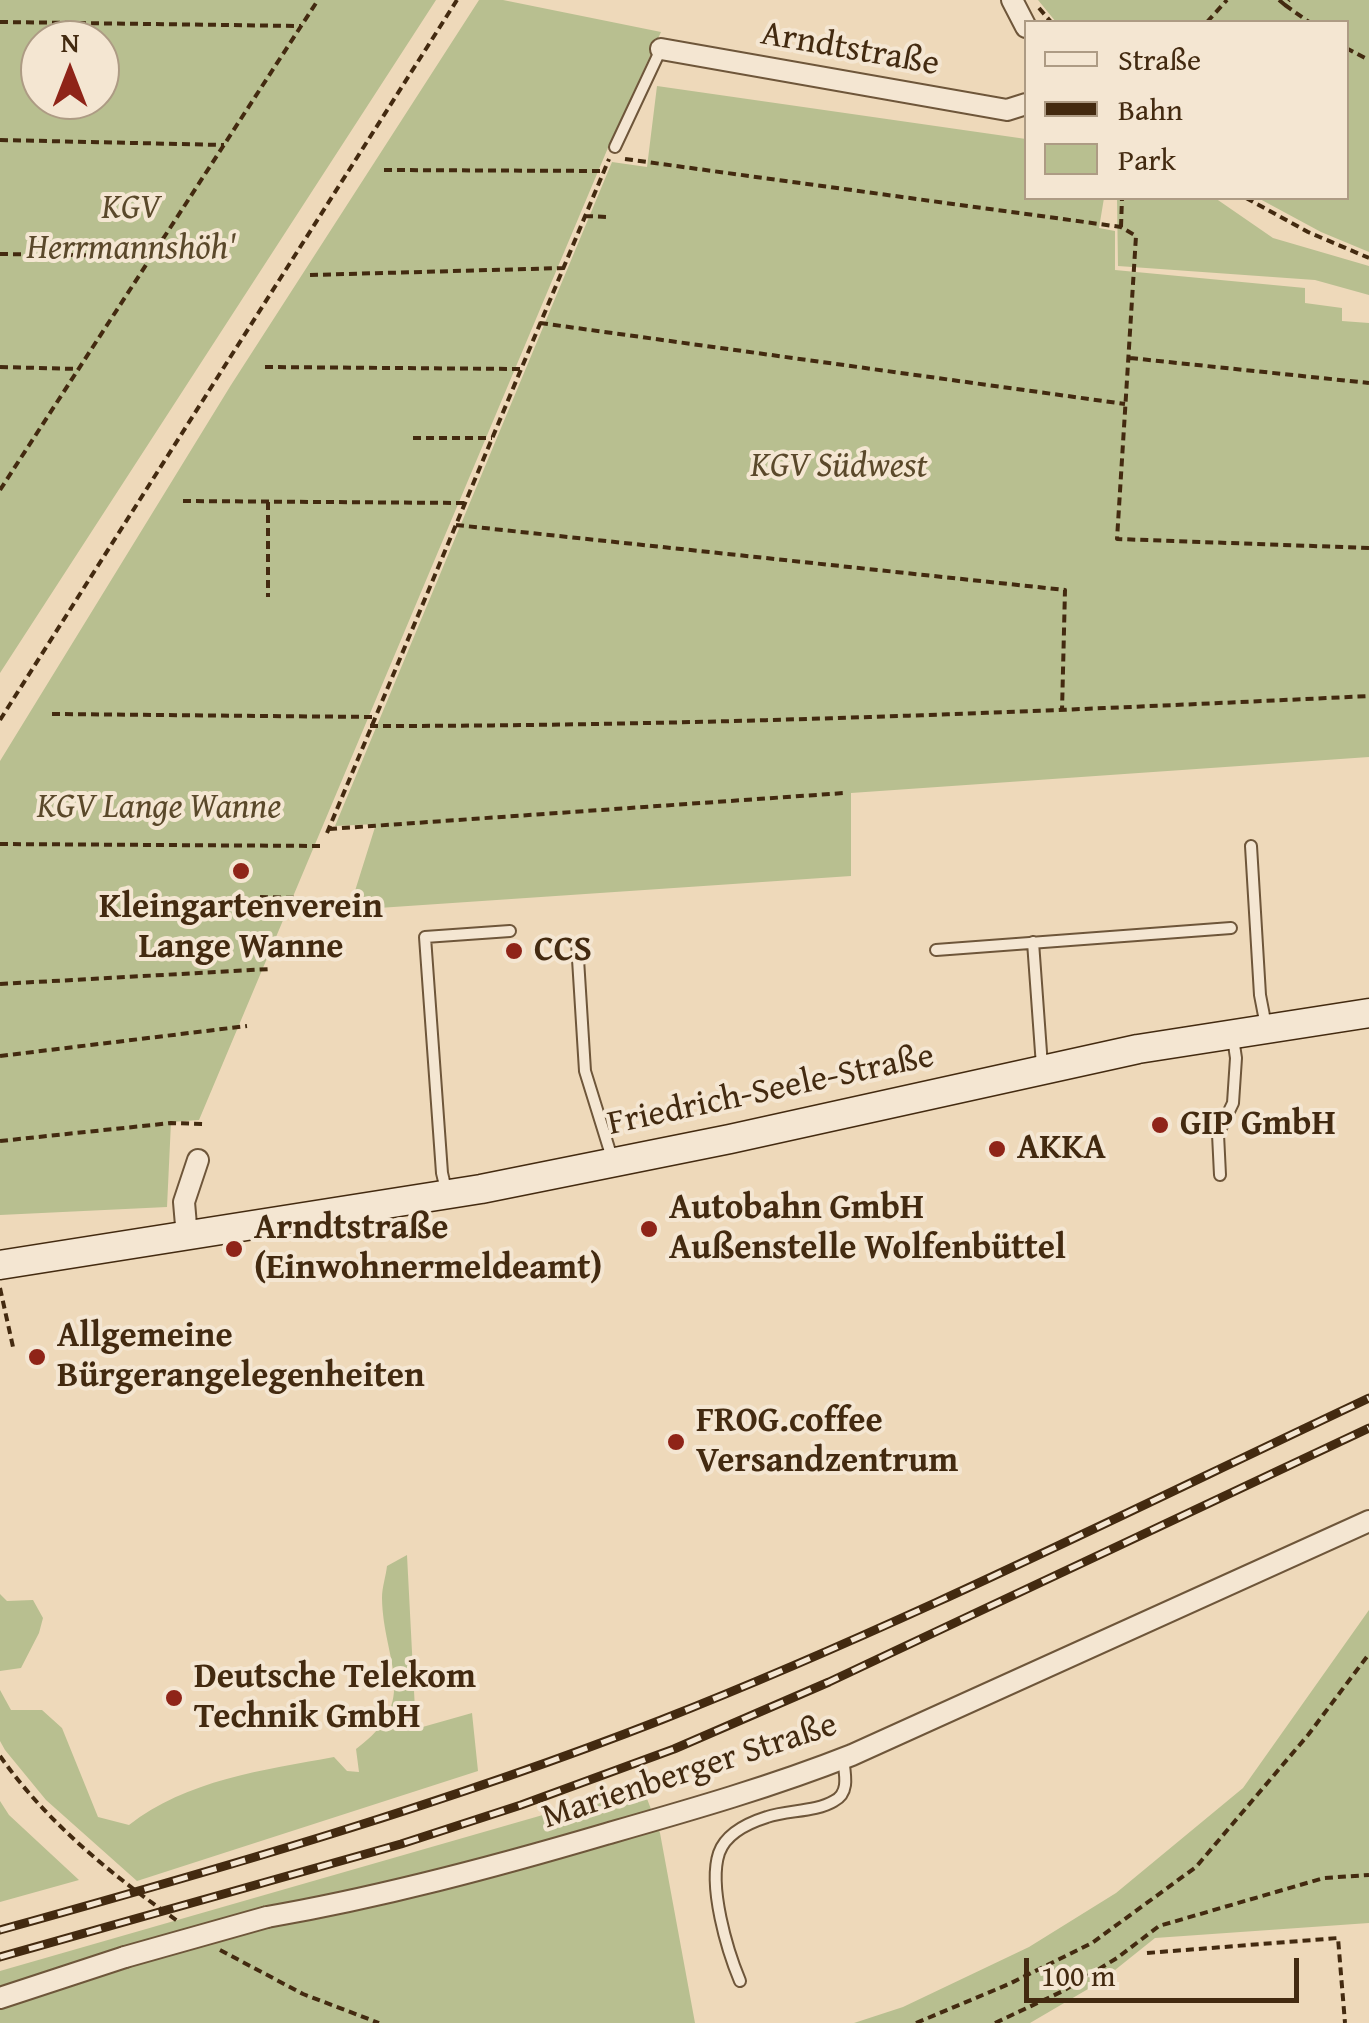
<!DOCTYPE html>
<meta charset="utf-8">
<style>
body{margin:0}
#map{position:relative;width:1369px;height:2023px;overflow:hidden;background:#eed9ba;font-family:"Gentium Book Plus",serif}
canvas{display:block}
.legend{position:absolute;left:1024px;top:20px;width:325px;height:180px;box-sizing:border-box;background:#f4e6d2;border:2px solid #ad9b84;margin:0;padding:12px 18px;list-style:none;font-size:30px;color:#432a10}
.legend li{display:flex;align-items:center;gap:20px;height:50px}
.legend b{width:50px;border:2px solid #ad9b84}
.north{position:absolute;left:20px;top:20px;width:100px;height:100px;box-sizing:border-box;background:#f4e6d2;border:2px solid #ad9b84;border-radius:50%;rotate:0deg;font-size:28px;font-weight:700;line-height:40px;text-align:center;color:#432a10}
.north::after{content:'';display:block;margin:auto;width:35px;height:45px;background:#8f2418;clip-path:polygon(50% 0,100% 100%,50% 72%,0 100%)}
.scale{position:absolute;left:1024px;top:1958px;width:275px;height:45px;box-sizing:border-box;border:5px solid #432a10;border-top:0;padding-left:12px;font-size:30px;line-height:35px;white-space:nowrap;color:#432a10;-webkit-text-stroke:8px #f4e6d2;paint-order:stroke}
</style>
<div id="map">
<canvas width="1369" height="2023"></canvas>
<ul class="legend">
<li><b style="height:12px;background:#f4e6d2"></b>Straße</li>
<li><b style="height:12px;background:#432a10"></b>Bahn</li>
<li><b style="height:28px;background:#b8bf90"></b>Park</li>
</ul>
<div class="north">N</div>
<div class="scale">100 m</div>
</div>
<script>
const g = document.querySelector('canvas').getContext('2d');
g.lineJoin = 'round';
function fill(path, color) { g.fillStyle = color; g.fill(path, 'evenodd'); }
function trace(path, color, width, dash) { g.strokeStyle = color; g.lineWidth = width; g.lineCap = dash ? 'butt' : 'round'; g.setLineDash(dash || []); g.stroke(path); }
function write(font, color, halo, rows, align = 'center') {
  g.font = font + ' "Gentium Book Plus",serif'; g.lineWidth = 8; g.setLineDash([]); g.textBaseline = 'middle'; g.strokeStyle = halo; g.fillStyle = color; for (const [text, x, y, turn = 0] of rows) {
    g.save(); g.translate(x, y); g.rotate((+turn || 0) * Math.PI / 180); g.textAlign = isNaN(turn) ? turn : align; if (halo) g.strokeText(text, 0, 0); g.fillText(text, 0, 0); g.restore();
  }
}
fill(new Path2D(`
 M0 0H436L0 673ZM40 40H100V100H40Z
 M479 0H503L661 32 610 143 199 1120 171 1122 167 1207 0 1215V761L231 385Z
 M1038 0H1369V252L1321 232 1258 198H1346V22H1056Z
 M657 86 1026 139V198H1104L1099 228 1115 231V270L1305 288V303L1342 308V321L1369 323V757L851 793V876L349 910 376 824 335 826 612 162 647 167Z
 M1117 198H1215L1273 238 1369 266V295L1315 280 1118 266Z
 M407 1555 415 1710 419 1728 472 1713 478 1771 137 1881 46 1800 5 1750 0 1741V1690L11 1710H42L62 1728 98 1817 129 1825C186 1780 264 1770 334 1757L347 1771 359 1772 356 1749C422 1701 383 1662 382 1598 382 1587 386 1576 387 1566Z
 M0 1594 7 1601 33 1600 43 1618 39 1633 21 1668 0 1671Z
 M1369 1610V1923L1155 1938 1100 1982 1030 2023H854L903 2007 1029 1947 1116 1893 1243 1788Z
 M646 1796 660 1833 695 2023H0V1971L588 1802Z
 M0 1801 9 1815 79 1880 0 1902Z`), '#b8bf90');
const lane = new Path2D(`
 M615 147 661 49
 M1251 846 1260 995 1266 1026
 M1033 942 1042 1066
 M577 943 585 1071 612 1158
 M936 950 1231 928
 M1220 1175 1218 1134 1233 1103 1236 1058 1233 1038
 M447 1194 442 1173 425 937 510 931
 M740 1981C727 1950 708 1886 719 1853 726 1833 748 1823 767 1817 787 1810 816 1812 834 1801 850 1793 845 1774 843 1759`);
const street = new Path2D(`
 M1012 0 1026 27
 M661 49 1007 110 1026 104
 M187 1237 184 1202 198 1160
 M267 1917C382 1897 494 1867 606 1834 690 1810 771 1787 852 1755L1369 1521
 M0 1998 125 1957`);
const secondary = new Path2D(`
 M0 1265 481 1189 730 1139 1138 1049 1369 1013`);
trace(lane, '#6e563a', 14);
trace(street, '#6e563a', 24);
trace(secondary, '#432a10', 31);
trace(new Path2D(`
 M1279 0 1285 5 1289 0
 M1285 5 1309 22
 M1039 8 1051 22
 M0 22 301 26
 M1207 22 1227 0
 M1346 48 1369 60
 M0 140 224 145
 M625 159 1121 227 1136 236 1117 539 1369 548
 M384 170 604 171
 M1246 198 1308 232 1369 258
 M585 216 608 217
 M1121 227 1122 198
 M0 254 152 256
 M310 275 564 268
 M540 323 1125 404
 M1130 358 1369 383
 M0 367 78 369
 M265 367 521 369
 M413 438H492
 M0 490 318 0
 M183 501 464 503
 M268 502V597
 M456 525 1065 590 1062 711
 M52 714 374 717
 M0 720 457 0
 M370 726C703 726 1036 712 1369 696
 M329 829 844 793
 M327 833 609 159
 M0 844 321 846
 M260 897 300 898
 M0 984 270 969
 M0 1056 247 1026
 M0 1141 171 1123 205 1124
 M0 1288 13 1347
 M0 1756C47 1823 113 1876 179 1922
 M220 1950 303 1994 379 2023
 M1147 1953 1338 1938 1345 2023
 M916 2023 1009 1984 1092 1943 1196 1867 1308 1735 1369 1654
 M995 2023 1063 1991 1117 1958 1159 1926 1324 1878 1369 1875`), '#432a10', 4, [8, 5]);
trace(lane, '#f4e6d2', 10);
trace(street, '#f4e6d2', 20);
trace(secondary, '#f4e6d2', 28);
const rail = new Path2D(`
 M0 1930C223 1868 446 1804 661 1720 903 1625 1135 1508 1369 1398
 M0 1957 401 1844 521 1805 674 1749 829 1682 1369 1428`);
trace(rail, '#432a10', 9);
trace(rail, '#f4e6d2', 5, [15]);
const streetBridge = new Path2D(`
 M125 1957 267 1917`);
trace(streetBridge, '#6e563a', 24, []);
trace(streetBridge, '#f4e6d2', 20);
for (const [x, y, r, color] of [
 [241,871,10,"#8f2418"],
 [514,951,10,"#8f2418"],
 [1160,1125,10,"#8f2418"],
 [997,1149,10,"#8f2418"],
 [649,1229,10,"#8f2418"],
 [234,1249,10,"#8f2418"],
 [37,1357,10,"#8f2418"],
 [676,1442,10,"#8f2418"],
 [174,1698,10,"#8f2418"]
]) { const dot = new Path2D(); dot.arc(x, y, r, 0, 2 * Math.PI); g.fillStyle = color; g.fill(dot); trace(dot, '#f4e6d2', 4); }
write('35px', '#432a10', '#f4e6d2', [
 ["Arndtstraße",850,50,10],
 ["Friedrich-Seele-Straße",771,1091,-12],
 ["Marienberger Straße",690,1772,-18]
]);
write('italic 35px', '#5a482a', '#f4e6d2', [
 ["KGV",131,209],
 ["Herrmannshöh'",131,249],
 ["KGV Südwest",839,467],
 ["KGV Lange Wanne",159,808]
]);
write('bold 35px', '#432a10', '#f4e6d2', [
 ["Kleingartenverein",241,908,"center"],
 ["Lange Wanne",241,948,"center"],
 ["CCS",534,951],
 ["GIP GmbH",1180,1125],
 ["AKKA",1017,1149],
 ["Autobahn GmbH",669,1209],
 ["Außenstelle Wolfenbüttel",669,1249],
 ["Arndtstraße",254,1229],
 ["(Einwohnermeldeamt)",254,1269],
 ["Allgemeine",57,1337],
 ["Bürgerangelegenheiten",57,1377],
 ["FROG.coffee",696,1422],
 ["Versandzentrum",696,1462],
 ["Deutsche Telekom",194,1678],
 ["Technik GmbH",194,1718]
], 'left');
</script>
